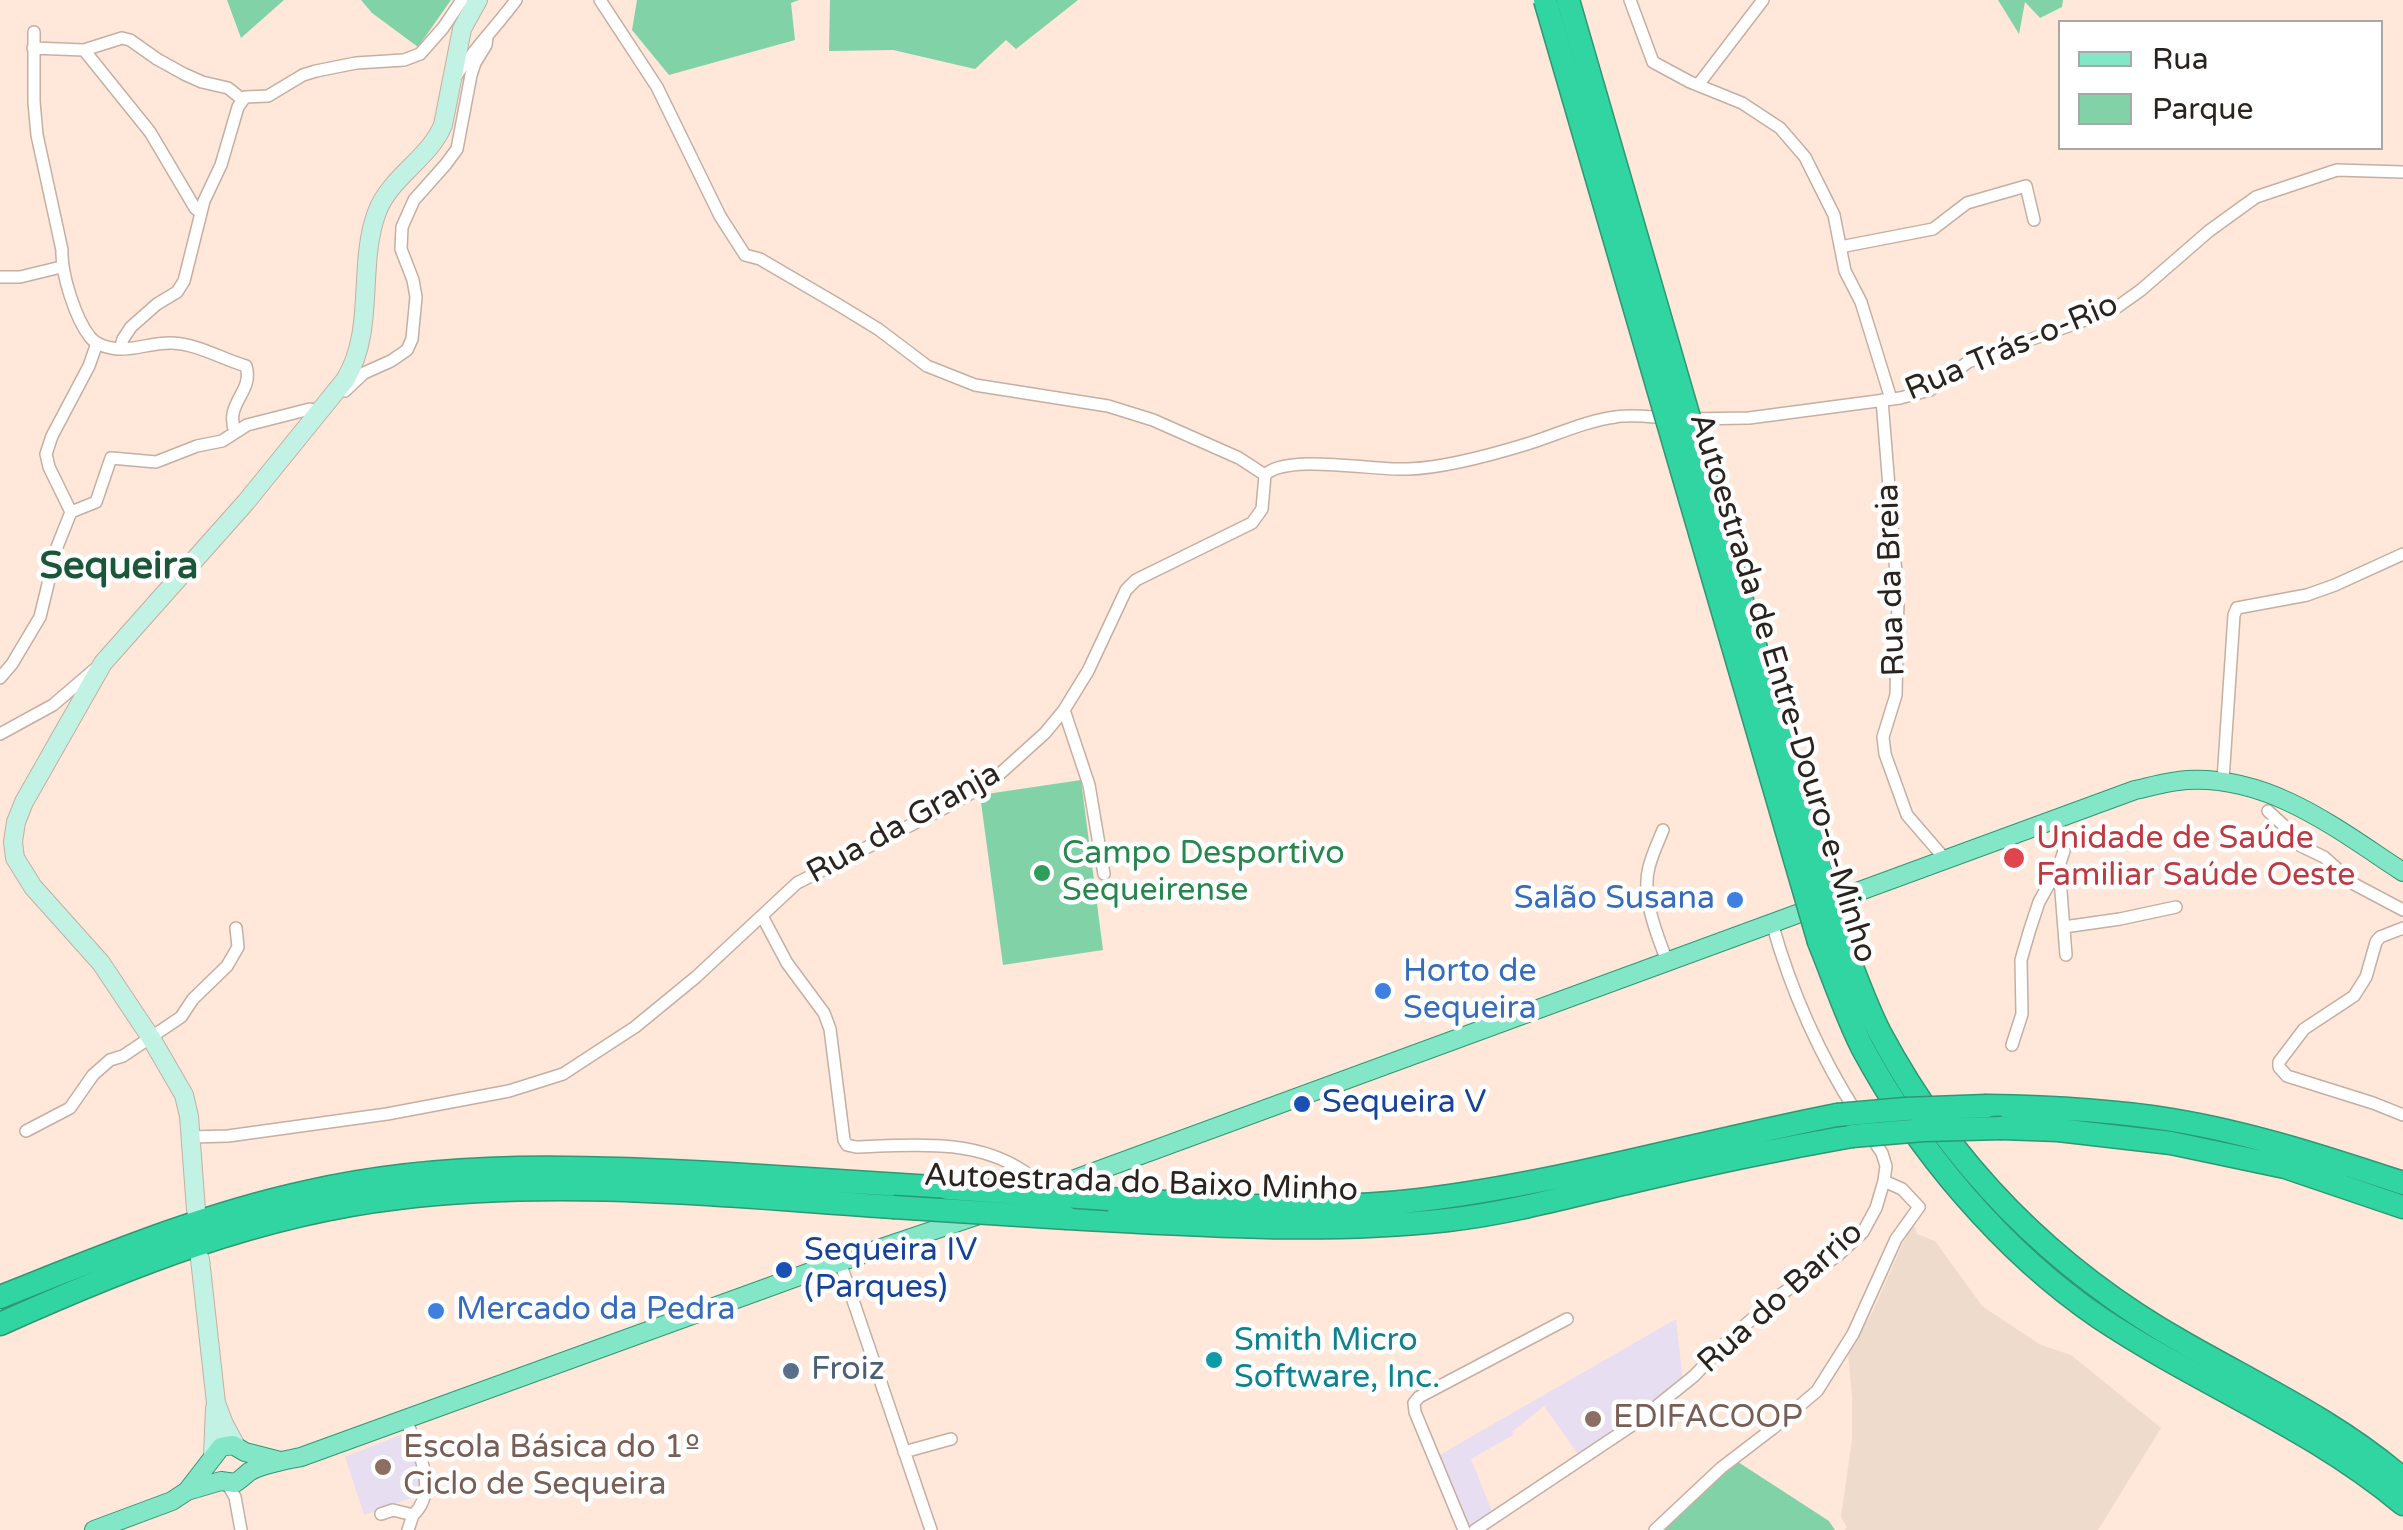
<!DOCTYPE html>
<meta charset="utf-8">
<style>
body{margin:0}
#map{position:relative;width:2403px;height:1530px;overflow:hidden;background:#ffe7da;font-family:"Varela Round",sans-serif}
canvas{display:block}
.legend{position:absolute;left:2058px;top:20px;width:325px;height:130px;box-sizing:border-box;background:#fff;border:2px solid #aaa7a5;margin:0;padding:12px 18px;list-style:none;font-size:30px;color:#2b231e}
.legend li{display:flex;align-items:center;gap:20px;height:50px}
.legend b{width:50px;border:2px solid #aaa7a5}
</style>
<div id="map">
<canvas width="2403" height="1530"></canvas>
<ul class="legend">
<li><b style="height:12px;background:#83e6c7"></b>Rua</li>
<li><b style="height:28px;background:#82d2a8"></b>Parque</li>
</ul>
</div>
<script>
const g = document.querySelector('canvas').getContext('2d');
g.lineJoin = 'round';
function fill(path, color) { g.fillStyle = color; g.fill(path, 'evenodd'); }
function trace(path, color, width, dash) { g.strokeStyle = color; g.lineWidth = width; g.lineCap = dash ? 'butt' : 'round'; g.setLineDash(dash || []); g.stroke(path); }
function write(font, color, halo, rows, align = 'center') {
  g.font = font + ' "Varela Round",sans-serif'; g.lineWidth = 9; g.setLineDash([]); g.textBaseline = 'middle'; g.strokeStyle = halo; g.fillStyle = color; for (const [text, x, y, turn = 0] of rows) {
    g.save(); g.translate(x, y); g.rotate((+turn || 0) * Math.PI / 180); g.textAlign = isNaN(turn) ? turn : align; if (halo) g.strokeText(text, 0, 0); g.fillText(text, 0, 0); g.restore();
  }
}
fill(new Path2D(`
 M1911 1225 1915 1227 1917 1234 1935 1241 1982 1306 2041 1345 2071 1355 2161 1428 2098 1530H1845L1847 1527 1841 1517 1852 1440V1398L1848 1352 1872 1313Z`), '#eedbcb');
fill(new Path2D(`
 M1676 1319 1683 1382 1580 1457 1544 1406 1512 1432 1513 1435 1471 1459 1493 1514 1465 1529 1436 1457Z
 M403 1434 408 1437 421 1477 419 1495 364 1515 345 1457Z`), '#e8def2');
fill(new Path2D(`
 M227 0H284L241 38Z
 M361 0H451L418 47 372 13Z
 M637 0H799L791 3 795 40 669 75 632 30Z
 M830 0H1078L1016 49 1006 40 975 69 893 50 829 51Z
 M1998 0H2063L2062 7 2040 18 2025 2 2019 34Z
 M1081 780 1103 950 1003 965 980 795Z
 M1735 1460 1829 1521 1835 1530H1663Z`), '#82d2a8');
const street = new Path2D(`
 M600 0 657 87 720 216 745 255 760 259 837 304 878 329 927 366 975 385 1108 406 1153 420 1239 458 1265 475
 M1630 0 1653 62 1690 82 1742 103 1780 128 1805 157 1834 215 1845 271 1861 302 1891 399
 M34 32V102L37 135 62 250C61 273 75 318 90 337 96 345 109 348 118 349 136 350 154 342 172 343 198 344 222 359 246 366 254 393 224 402 235 432
 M33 48 84 50 122 38 130 40 157 59 184 74 202 82 228 88 243 100
 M84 50 150 132 195 208 201 213
 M456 76C474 49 497 26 516 0
 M1698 85 1763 0
 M1840 247 1933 229 1967 203 2026 186 2034 220
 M0 277H20L61 267
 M120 349 123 339 131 327 157 304 177 292 184 281 204 201 221 165 238 107 245 97 268 96 303 75 316 71 356 63 404 60 420 54 443 28 462 0
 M345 391 364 373 391 361 407 350 412 339 416 297 413 280 401 249 402 227 414 200 446 164 457 149 471 75 475 63 486 45 487 37
 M1882 400 1898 599 1896 695 1883 737 1885 754 1907 815 1945 859
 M1687 419 1749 418 1900 398 1930 390 1968 362 2113 310 2141 290 2209 231 2256 197 2337 170 2403 172
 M1265 475C1287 453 1375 471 1408 469 1445 468 1491 455 1527 444 1556 435 1585 421 1615 417 1632 414 1651 417 1669 418
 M71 512 49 467 46 454 52 436 89 366 97 343
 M0 678 12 664 40 617 57 547 71 512 96 502 111 458 156 462 197 446 222 441 247 425 310 409 320 412
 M1064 710 1089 785 1104 874
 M0 734 53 705 95 669
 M2223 780 2234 615 2237 608 2307 595 2335 585 2403 554
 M2268 811 2294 835 2301 846 2324 857 2354 884 2403 910
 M1663 830C1658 842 1652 855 1649 867 1641 896 1657 935 1667 961
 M2059 866 2066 955
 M762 916 787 963 824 1013 830 1029 844 1140 847 1145 856 1147C914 1145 975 1138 1025 1172
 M1772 923C1791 991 1820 1056 1858 1115
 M2064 927 2120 919 2176 907
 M2403 928 2380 937 2376 942 2366 977 2354 996 2304 1029 2279 1062V1067L2287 1076 2373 1103 2403 1115
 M2012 1045 2022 1014 2021 960 2030 929 2039 902 2059 866 2064 851 2055 820
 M26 1131 70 1108 93 1075 110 1060 123 1056 181 1017 193 999 227 966 238 947 236 928
 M190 1137 228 1136 387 1114 509 1091 563 1074 635 1027 696 977 797 883 954 803 993 780 1045 733 1064 710 1088 671 1126 590 1136 580 1252 523 1262 509 1265 475
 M840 1262 931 1530
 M904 1452 951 1439
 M227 1483 235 1497 241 1530
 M381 1514 393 1510 413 1515C440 1490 417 1448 406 1420
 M408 1530 413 1515
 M1464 1530 1415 1412 1414 1403 1419 1397 1567 1319
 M1475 1530 1637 1422 1694 1376 1730 1338 1780 1295 1837 1256 1863 1232 1876 1208 1884 1181 1886 1166 1882 1153 1870 1135
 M1655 1530 1721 1468 1772 1429 1817 1391 1853 1334 1896 1239 1919 1207 1902 1189 1884 1181`);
const secondary = new Path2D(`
 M196 1210 189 1116 184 1095 151 1038 101 963 33 887 15 858 13 842 16 822 24 802 103 663 246 502 345 380C376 330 357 265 377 212 390 177 429 159 443 125L462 29 478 0
 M200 1259 216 1403 224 1424 236 1446
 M213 1455 215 1408`);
const primary = new Path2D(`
 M1037 1193 2135 790C2153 786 2170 781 2188 780 2271 776 2337 829 2403 872
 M187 1491 221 1481 235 1483C240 1480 244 1476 249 1472 262 1464 287 1460 301 1457L816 1270 976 1216
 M94 1530 172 1501 187 1491 221 1447 233 1445 245 1452 280 1461`);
const highway = new Path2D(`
 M1839 935C1853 967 1864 1002 1880 1033 1951 1166 2053 1269 2184 1343 2259 1386 2337 1422 2403 1479
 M1819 942C1833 976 1845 1013 1862 1047 1917 1150 2003 1252 2100 1318 2199 1384 2311 1427 2403 1504
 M1987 1106C2048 1107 2111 1110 2172 1120 2251 1133 2327 1158 2403 1183
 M2002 1128 2058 1130 2171 1143 2285 1167 2403 1207
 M1109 1199C1212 1204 1316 1213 1420 1200 1561 1183 1698 1142 1837 1115
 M1067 1218C1195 1225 1321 1234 1448 1220 1511 1213 1574 1195 1635 1181 1707 1164 1779 1149 1852 1136
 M0 1297C101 1257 201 1215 307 1192 446 1160 589 1166 729 1174 802 1179 875 1183 948 1188
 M0 1324C127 1267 259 1214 398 1198 563 1178 728 1196 893 1207`);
trace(street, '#c5afa2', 14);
trace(secondary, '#c5afa2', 20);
trace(primary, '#2f9773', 20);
trace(highway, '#2f9773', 25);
trace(street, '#fff', 11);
trace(secondary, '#c1f2e3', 18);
trace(primary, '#83e6c7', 18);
trace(highway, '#31d5a1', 22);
const highwayBridge = new Path2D(`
 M1545 0 1819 942
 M1568 0 1839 935
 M1837 1115 1905 1109 1987 1106
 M1852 1136 1924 1130 2002 1128
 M948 1188 1109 1199
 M893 1207 1067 1218`);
trace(highwayBridge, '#2f9773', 25, []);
trace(highwayBridge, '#31d5a1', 22);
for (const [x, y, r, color] of [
 [2014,858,12,"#e0444e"],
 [1042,873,10,"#2e9e5b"],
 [1735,900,10,"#3f7fe0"],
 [1383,991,10,"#3f7fe0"],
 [1302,1104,10,"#1a4fb4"],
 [784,1270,10,"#1a4fb4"],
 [436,1311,10,"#3f7fe0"],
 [1214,1360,10,"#0f9aa8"],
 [791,1371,10,"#5c6f8a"],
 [1593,1419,10,"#8d6e63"],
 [383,1467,10,"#8d6e63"]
]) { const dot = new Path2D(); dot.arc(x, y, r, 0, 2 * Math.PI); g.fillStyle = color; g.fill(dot); trace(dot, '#fff', 4); }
write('32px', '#2b231e', '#fff', [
 ["Rua Trás-o-Rio",2012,348,-23],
 ["Rua da Breia",1892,580,-92],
 ["Autoestrada de Entre-Douro-e-Minho",1782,688,73],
 ["Rua da Granja",904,824,-29],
 ["Autoestrada do Baixo Minho",1141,1184,2],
 ["Rua do Barrio",1781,1298,-42]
]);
write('32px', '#be3a42', '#fff', [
 ["Unidade de Saúde",2036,840],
 ["Familiar Saúde Oeste",2036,877]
], 'left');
write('32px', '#27864d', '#fff', [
 ["Campo Desportivo",1062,855],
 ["Sequeirense",1062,892]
], 'left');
write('32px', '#366cbe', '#fff', [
 ["Salão Susana",1715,900,"right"],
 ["Horto de",1403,973],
 ["Sequeira",1403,1010],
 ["Mercado da Pedra",456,1311]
], 'left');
write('32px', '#164399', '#fff', [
 ["Sequeira V",1322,1104],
 ["Sequeira IV",804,1252],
 ["(Parques)",804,1289]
], 'left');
write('32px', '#0d838f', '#fff', [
 ["Smith Micro",1234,1342],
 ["Software, Inc.",1234,1379]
], 'left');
write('32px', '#4e5e75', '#fff', [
 ["Froiz",811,1371]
], 'left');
write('32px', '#785e54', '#fff', [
 ["EDIFACOOP",1613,1419],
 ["Escola Básica do 1º",403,1449],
 ["Ciclo de Sequeira",403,1486]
], 'left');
write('bold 38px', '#1a5638', '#fff', [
 ["Sequeira",119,568]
]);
</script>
